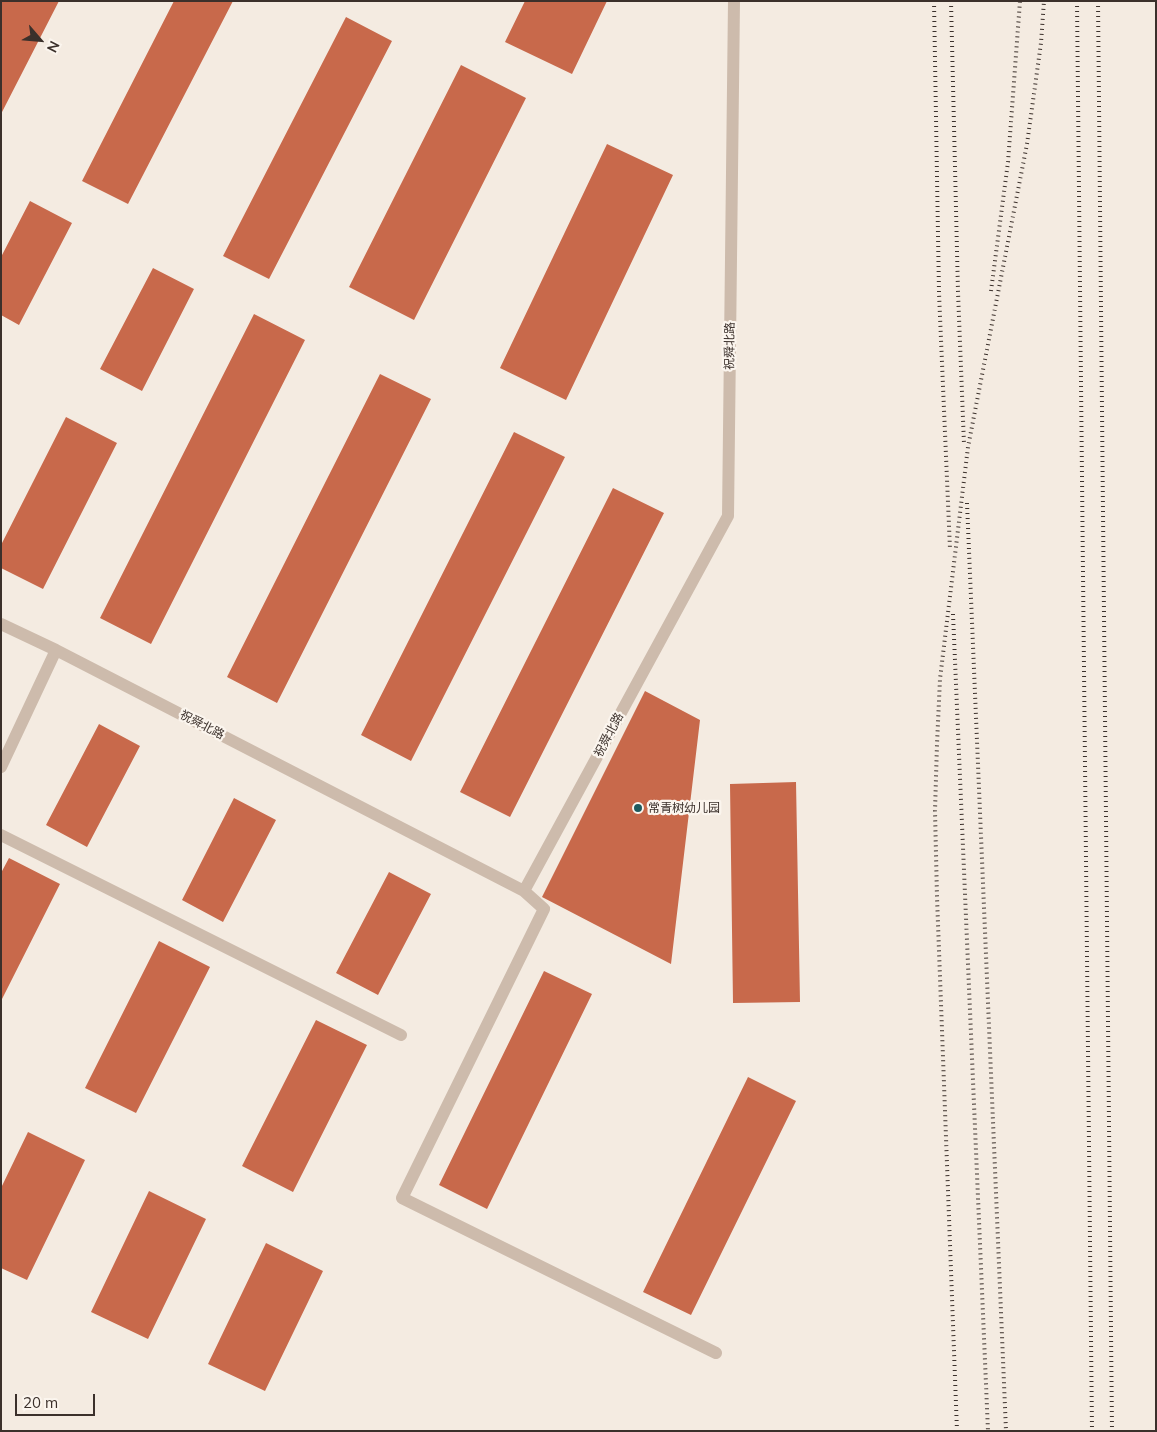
<!DOCTYPE html>
<meta charset="utf-8">
<style>
body{margin:0}
#map{position:relative;width:1157px;height:1432px;overflow:hidden;background:#f4ebe1;font-family:Mulish,sans-serif}
canvas{display:block}
.frame{position:absolute;inset:0;border:2px solid #3b302b;pointer-events:none}
.north{position:absolute;left:15px;top:15px;width:50px;height:50px;-webkit-text-stroke:4px #fbf5ee;paint-order:stroke;rotate:117deg;font-size:14px;font-weight:700;line-height:20px;text-align:center;color:#3b302b}
.north::after{content:'';display:block;margin:auto;width:18px;height:22px;background:#3b302b;clip-path:polygon(50% 0,100% 100%,50% 72%,0 100%)}
.scale{position:absolute;left:15px;top:1394px;width:80px;height:22px;box-sizing:border-box;border:2px solid #3b302b;border-top:0;padding-left:6px;font-size:15px;line-height:18px;white-space:nowrap;color:#3b302b;-webkit-text-stroke:4px #fbf5ee;paint-order:stroke}
</style>
<div id="map">
<canvas width="1157" height="1432"></canvas>
<div class="frame"></div>
<div class="north">N</div>
<div class="scale">20 m</div>
</div>
<script>
const g = document.querySelector('canvas').getContext('2d');
g.lineJoin = 'round';
function fill(path, color) { g.fillStyle = color; g.fill(path, 'evenodd'); }
function trace(path, color, width, dash) { g.strokeStyle = color; g.lineWidth = width; g.lineCap = dash ? 'butt' : 'round'; g.setLineDash(dash || []); g.stroke(path); }
function write(font, color, halo, rows, align = 'center') {
  g.font = font + ' Mulish,"Noto Sans SC",sans-serif'; g.lineWidth = 4.5; g.setLineDash([]); g.textBaseline = 'middle'; g.strokeStyle = halo; g.fillStyle = color; for (const [text, x, y, turn = 0] of rows) {
    g.save(); g.translate(x, y); g.rotate((+turn || 0) * Math.PI / 180); g.textAlign = isNaN(turn) ? turn : align; if (halo) g.strokeText(text, 0, 0); g.fillText(text, 0, 0); g.restore();
  }
}
fill(new Path2D(`
 M1 1H59L1 114Z
 M174 1H233L128 204 82 181Z
 M525 1H607L572 74 505 42Z
 M346 17 392 41 269 279 223 256Z
 M461 65 526 98 414 320 349 287Z
 M607 144 673 175 566 400 500 368Z
 M30 201 72 223 19 325 1 315V257Z
 M153 268 194 289 142 391 100 369Z
 M254 314 305 340 151 644 100 618Z
 M380 374 431 399 277 703 227 677Z
 M66 417 117 443 43 589 1 568V545Z
 M514 432 565 457 411 761 361 735Z
 M613 488 664 513 510 817 460 792Z
 M645 691 700 720 671 964 542 897Z
 M99 724 140 746 87 847 46 825Z
 M796 782 800 1002 733 1003 730 784Z
 M234 798 276 820 223 922 182 900Z
 M9 858 60 884 1 1001V873Z
 M389 872 431 894 378 995 336 973Z
 M159 941 210 967 136 1113 85 1088Z
 M544 971 592 994 487 1209 439 1185Z
 M316 1020 367 1045 293 1192 242 1166Z
 M748 1077 796 1101 691 1315 643 1292Z
 M28 1132 85 1160 27 1280 1 1268V1188Z
 M149 1191 206 1219 148 1339 91 1312Z
 M266 1243 323 1271 265 1391 208 1364Z`), '#c8694b');
trace(new Path2D(`
 M1 624 56 650 524 891 728 516 734 1
 M1 767 56 650
 M1 835 401 1035
 M524 891 544 909 402 1198 716 1353`), '#cdbbac', 12);
trace(new Path2D(`
 M934 1 939 293 950 549
 M951 1 958 292 964 444
 M1077 1 1092 1431
 M1098 1 1112 1431
 M991 291 1008 162 1020 1
 M967 503 1006 1431
 M953 614 988 1431
 M957 1431 937 897 935 811 937 744 940 679 968 447 1027 144 1041 43 1044 1`), '#3b302b', 4, [1, 4]);
for (const [x, y, r, color] of [
 [638,808,5,"#1f5a5e"]
]) { const dot = new Path2D(); dot.arc(x, y, r, 0, 2 * Math.PI); g.fillStyle = color; g.fill(dot); trace(dot, '#fbf5ee', 2); }
write('12px', '#3b302b', '#fbf5ee', [
 ["祝舜北路",730,346,-89],
 ["祝舜北路",202,725,27],
 ["祝舜北路",609,735,-62]
]);
write('12px', '#3b302b', '#fbf5ee', [
 ["常青树幼儿园",648,808]
], 'left');
</script>
